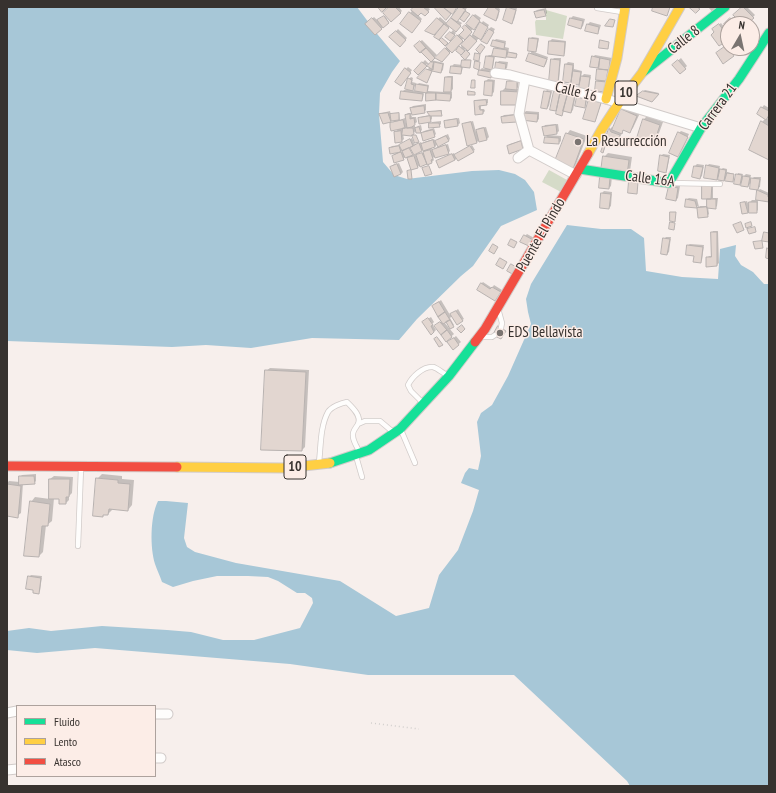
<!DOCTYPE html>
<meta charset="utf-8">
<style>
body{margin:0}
#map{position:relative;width:776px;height:793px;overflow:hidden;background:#f7efec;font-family:"PT Sans Narrow",sans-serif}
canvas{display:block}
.frame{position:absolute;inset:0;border:8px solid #37322f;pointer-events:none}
.legend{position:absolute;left:16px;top:705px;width:140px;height:72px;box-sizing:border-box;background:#fcede7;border:1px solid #ada29d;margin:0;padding:5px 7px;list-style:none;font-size:12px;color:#37322f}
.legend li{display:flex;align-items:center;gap:8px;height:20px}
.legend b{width:20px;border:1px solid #ada29d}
.north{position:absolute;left:720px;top:16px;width:40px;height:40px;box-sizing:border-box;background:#fcede7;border:1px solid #ada29d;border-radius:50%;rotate:9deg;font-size:11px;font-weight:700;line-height:16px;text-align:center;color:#37322f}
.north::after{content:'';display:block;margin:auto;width:14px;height:18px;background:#7a7471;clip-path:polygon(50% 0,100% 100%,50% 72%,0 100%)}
</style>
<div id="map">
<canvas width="776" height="793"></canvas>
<div class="frame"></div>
<ul class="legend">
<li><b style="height:5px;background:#16e098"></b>Fluido</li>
<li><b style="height:5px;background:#ffcf43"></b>Lento</li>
<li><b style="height:5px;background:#f24e42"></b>Atasco</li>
</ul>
<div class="north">N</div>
</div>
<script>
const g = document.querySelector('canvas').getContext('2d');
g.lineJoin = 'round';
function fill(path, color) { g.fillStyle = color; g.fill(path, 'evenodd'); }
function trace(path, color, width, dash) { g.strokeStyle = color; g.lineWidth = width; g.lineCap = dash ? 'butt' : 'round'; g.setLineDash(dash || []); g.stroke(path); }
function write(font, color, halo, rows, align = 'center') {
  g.font = font + ' "PT Sans Narrow",sans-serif'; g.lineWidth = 3; g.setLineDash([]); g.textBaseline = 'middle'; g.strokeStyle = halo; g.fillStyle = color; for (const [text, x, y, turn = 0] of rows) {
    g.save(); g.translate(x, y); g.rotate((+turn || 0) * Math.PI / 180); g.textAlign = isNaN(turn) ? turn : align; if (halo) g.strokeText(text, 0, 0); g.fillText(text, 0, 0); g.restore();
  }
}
fill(new Path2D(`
 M546 10 567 16 563 39 536 35 535 22 536 20H546Z
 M549 170 567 180 561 192 542 182Z`), '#d5dbc8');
fill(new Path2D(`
 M7 7H357L378 35 400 61 392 72 380 93 379 114 383 162 394 175 407 179 472 171 499 170 515 174 525 180 534 192 537 210 501 226 473 266 461 276 417 319 399 340 312 338 251 348 206 345 172 347 7 341Z
 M567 225 601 229H631L644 238 646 271 682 277 718 279 720 249 736 245 735 256 741 265 753 272 764 284H769V786H630L627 781 514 675H368L290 664 95 648 37 653 7 650V631L29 628 51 631 102 626 167 630 191 632 223 640H254L300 628 313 603 312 598 305 593H297L278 581 268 577 248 576H217L193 581 173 587 162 582C160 576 157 570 155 564 150 548 150 517 158 501H166L188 503 184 538 187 547 195 552 236 563 340 581 396 616 429 608 439 575 458 550 473 511 479 490 461 483 465 473 469 468 478 470 481 456 477 422 481 413 492 405 508 376 531 324 528 312 526 299 531 284Z`), '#a7c7d7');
fill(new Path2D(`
 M390 7H399L402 11 391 21Z
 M415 7H427L430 9 427 13 421 12 418 15 422 19 414 29 402 23Z
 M461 7H465L467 8 457 20 462 23 458 28 450 26 441 37 444 24 434 34 427 30 440 17 448 24Z
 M491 7H498L500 9 498 18 496 20Z
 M507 7H513L517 8 514 20 512 22Z
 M710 7H719L713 13 709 8Z
 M743 7H747L755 15 746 24H744Z
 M546 8 547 13 545 15 535 12 537 10Z
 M475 14 481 18 476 26 441 61 437 58 459 34 461 35 466 30 464 28Z
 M385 16 389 22 375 34 366 24 374 17 378 21Z
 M573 16 585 19 583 26 581 28 569 24 571 18Z
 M733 17 741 24H728V26L726 24Z
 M483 21 489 25 482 37 479 38 467 51 470 53 465 58 462 56 468 50 466 48 461 54 457 51 473 34 474 35Z
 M590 22 601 25 599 31 597 33 587 30 588 24Z
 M721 23 728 32V39L715 32V28Z
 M491 27 495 29 488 41 489 29Z
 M398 29 407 38 400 46 391 37Z
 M453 30 456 33 450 40 447 37Z
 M532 37 539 38 537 49 534 52 548 57 546 64 544 66 530 54 532 51 530 39Z
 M496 39 506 41 505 47 509 48 508 54 510 52 517 53 516 57 509 53 506 57 495 55 493 67 490 70H493L492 75 490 77 480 70 482 68 485 69 487 56 489 55H494V48L497 46 494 41Z
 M552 39 566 41 565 53 563 55 550 41Z
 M422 40 437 55 431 60 444 63 443 70 441 72 433 70 428 79 419 78 430 67 427 64 418 74 415 71 425 60 429 64 432 62 421 50 415 46Z
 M728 45V48H732L736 53 723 62 719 51Z
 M595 55 612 58 607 89 597 81 599 79 598 70 600 67 591 66 593 57Z
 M554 58H561L559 80 557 82 552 60Z
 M681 58 687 66 680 73 673 65Z
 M464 59 471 60 470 66V67L463 66 462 71 460 73 452 66 454 64 463 65Z
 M499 61 508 62 507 68 505 70 497 63Z
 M568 62 574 63V69L582 71 581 77 584 74 591 75 589 87 587 89 582 81 579 84 564 82 566 64Z
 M408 67 412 70 403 83 406 69Z
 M448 76H453V89L450 92H452V98L450 100H427V92H424L423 98 421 100 402 92 404 90H411L409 79 411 77 413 78 412 82 416 83 414 88 412 91H416L417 85 419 83 429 85 428 91 445 92 446 77Z
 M488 79 495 80 494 92 492 94H485L486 81Z
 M510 79 519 80 518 87 517 89H524L523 101 502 91 505 88H507L508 81Z
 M547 90 552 91 549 106 547 108 545 92Z
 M556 90 561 91 560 96 563 93 576 94 573 110 571 112 564 110 562 115 557 111 551 109 555 92Z
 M645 90 659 93 654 99 640 94Z
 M580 96 588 97 586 105 584 107 578 98Z
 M488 99V103L486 104 481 105V109H484L485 111 483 113 476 114 475 102 477 100Z
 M590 99 602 101 596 119 594 121Z
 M426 104V110L424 112 411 114 412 117H416L417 122 412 126H415V129L418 126 421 125 422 130 420 132 417 130 411 135 403 134 404 139 402 141 395 132 399 129 391 124 393 122 399 120V119L391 120 390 121 381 114 382 113 390 111 391 115 392 114 399 113 400 120 405 118 406 123H407L406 115 408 113H412L411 108 413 106Z
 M764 105 769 108V115L767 118 769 119V159L762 122 766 118 758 113Z
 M625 106 640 113 633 128 629 132 625 129 622 132 618 143 616 145 607 142 604 150 602 152 610 129 612 127 613 130 622 109Z
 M442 110V115H432V119L430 121 420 119 421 117 430 115 429 112Z
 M526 111 539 112V119L537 121 524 113Z
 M517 114 518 119 502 117 504 115Z
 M647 116 663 122 658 136 654 139 638 137 644 119Z
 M459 118 460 123 458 125 445 122 447 120Z
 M441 121V124L439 126 430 124 432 122Z
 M473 121 476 132 479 128 486 127 489 137 487 139 479 140 476 143 463 125 465 123Z
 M558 124 559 131 557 133 544 127 545 125Z
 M434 128 436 134 434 136 422 133 424 131Z
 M570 130 587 136 576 164 573 168 567 134Z
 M681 131 689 134 680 154 679 133Z
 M448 134 450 139 449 140 438 143 435 147H432V149L431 150 433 149V151L435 148 448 144 450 151 448 153 435 156 433 158 434 160 432 162 420 164 418 167 412 169 409 158 410 156 415 155 410 146 400 151 401 152 409 149 406 156 403 159 393 156 397 152 390 148 392 146 401 145 412 138 415 145 421 142 422 144 424 142 434 139 436 142 438 139ZM423 149 424 152 419 154 417 156 416 155H415V154Z
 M548 135 561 136V141L559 143 546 137Z
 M523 140 525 147 523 149 510 152 508 146 510 144Z
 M472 145 475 150 473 151 457 158 455 160H439L454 153 455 155Z
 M608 153 632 157 630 171 627 174 604 157Z
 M663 154 670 155 667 170 665 172 661 156Z
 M399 163 403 172 401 174 391 167 393 165Z
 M697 164 704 165 702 176 700 178 693 176 695 166Z
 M709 164 720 166 719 171 723 168 727 169V172L734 174 733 181 727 177 724 180 719 176 716 179 707 166Z
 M738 173 743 174 742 178 746 174 751 175 750 180 754 177H761L760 187 758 188 759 189 751 188 752 182 748 186 743 181 740 184 735 183Z
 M603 176 612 177 611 186 609 188Z
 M713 182V198H718L717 206 715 208 708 207 709 214 707 216 699 217 698 206 697 207 686 206 687 199 689 198 697 199 699 207 700 206H708V198H703Z
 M672 185 680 186 678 198 676 200Z
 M760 189 769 193V201L758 199V210L756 212 750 210 748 212 743 213 741 204 743 202 747 201 750 208V202L752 200H757L758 191Z
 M604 191 612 192 611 206 609 208 602 193Z
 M713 231H718L719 263 717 265 707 258 709 256H712V233Z
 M527 234 536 239 533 244 525 236Z
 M666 237H671L669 252 667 254 664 239Z
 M690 244 704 245 702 260 700 262 688 245Z
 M483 282 492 288 494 285 502 290 497 298 481 284Z
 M441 300 450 315 458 309 464 319 462 320 452 316 450 318 454 325 453 326 447 321 444 322 454 334 446 341 437 324 442 321 433 306Z
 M431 317 434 322 432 324 436 330 434 332 426 320Z
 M456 336 461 342 453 349 450 341Z
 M270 368 309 370 305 447 302 450 266 371Z
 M36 474V481L34 483H23L21 513 17 516 7 515V483L9 481 20 482V477L22 475Z
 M102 474 122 476V479L134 480 132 505 128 510 112 508V510L108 514H105L102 516 97 479Z
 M54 476 73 477 72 493 69 496V500L66 503 60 498H54L52 521 47 525H46L43 552 39 556 31 502 35 497 50 499V479Z
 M31 575 42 576 40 591 38 593 29 577Z`), '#0003');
const building = new Path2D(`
 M378 7H387L382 12Z
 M389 7H395L401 13 391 22 383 13Z
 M414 7H423L429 12 425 16 421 13 418 16 411 10Z
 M434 7H443L451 14 446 20Z
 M443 7H457L453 14Z
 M459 7H461L466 10 457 22 451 18Z
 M489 7H494L499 11 496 21 484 15Z
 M507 7 516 10 512 24 503 20Z
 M653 7H670L667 16 652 11Z
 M689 7H697L700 9 696 13Z
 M742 7H743L754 18 747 24H742L733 15Z
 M544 10 546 16 536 18 534 12Z
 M465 11 470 14 464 22 460 19Z
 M409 12 421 21 412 33 400 24Z
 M473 15 480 21 474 30 466 24Z
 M384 16 389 23 383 28 377 20Z
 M372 18 382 29 375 35 365 24Z
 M437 18 444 24 434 35 425 31Z
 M451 18 461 26 456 32 446 24Z
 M570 18 583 21 581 29 568 25Z
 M730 18 737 24H728V28L724 24Z
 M610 19 615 20 613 27 605 26Z
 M480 22 488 27 481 40 473 35Z
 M444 24 449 28 439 40 434 37Z
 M587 24 599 27 598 34 585 31Z
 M719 24 728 37V40L719 46 711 35 714 32 712 29Z
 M465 25 472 32 465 40 459 35 464 30 462 28Z
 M489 29 494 32 487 44 481 41Z
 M396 31 406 40 400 47 389 37Z
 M450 32 455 35 450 41 445 37Z
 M457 35 463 41 452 53 446 47Z
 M470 35 477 41 468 51 461 45Z
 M442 38 448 43 445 46 439 40Z
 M529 38 538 39 536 52 528 51Z
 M493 40 505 43 504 49 491 46Z
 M600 40 609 42 608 49 599 48Z
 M420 41 426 48 420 53 414 46Z
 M549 41 565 42 564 56 548 54Z
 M481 44 485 47 480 54 476 50Z
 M727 45 728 48H729L734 56 723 64 716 53Z
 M459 46 465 51 461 55 456 51Z
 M426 48 435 58 431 62 421 52Z
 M445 48 450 53 442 62 435 58Z
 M494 48 507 50 506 58 492 56Z
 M466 50 470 54 465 60 461 56Z
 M508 52 517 54 516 58 507 57Z
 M475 53 480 54 479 61 474 60Z
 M529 53 547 59 544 67 526 61Z
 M486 56 494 57 492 70 484 68Z
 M592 56 600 58 598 68 590 67Z
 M600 58 610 60 609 70 599 69Z
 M551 59 560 60 558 83 549 82Z
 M462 60H471L470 68 461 67Z
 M678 60 686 69 680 74 672 65Z
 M475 61 480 62 479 70 474 68Z
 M422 62 427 66 418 75 414 71Z
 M431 62H434L433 70 427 66Z
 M434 62 443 64 441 73 432 71Z
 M496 62 506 64 505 71 495 70Z
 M565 64 573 65 571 83 563 82Z
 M451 66 462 67 461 74 450 73Z
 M405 68 411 73 401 86 395 82Z
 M426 69 432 71 427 83 417 78Z
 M597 69 608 70 606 81 596 80Z
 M479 70 492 72 491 78 478 75Z
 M573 71 581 72 579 85 571 84Z
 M581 76 590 77 588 90 579 89Z
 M445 77H452L451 92H444Z
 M408 78 412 80 411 84 414 85 413 91 405 89Z
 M472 80H475V88H471Z
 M485 81H493L492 96 484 95Z
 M507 81H517V90L506 89Z
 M596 81 607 82 605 92 595 91Z
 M416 84 428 86 427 93 415 91Z
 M401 91 423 94 422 101 400 99Z
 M468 91 475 92V95H468Z
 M501 91 521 92 520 105H501Z
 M544 91 551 92 547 109 541 108Z
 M554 91 560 93 556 111 550 110Z
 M643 91 659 94 652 102 636 96Z
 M426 93H436V100L426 101Z
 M436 93 451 94 450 101 436 100Z
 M560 94 567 95 562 116 556 114Z
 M568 94 575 95 571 113 563 111Z
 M577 97 586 99 585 108 575 106Z
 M589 99 601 103 595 122 583 119Z
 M486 100 487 105 479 106 480 110H483V114L475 115 474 101Z
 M424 106 425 113 412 115 410 108Z
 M761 107 769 111V115L766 120 757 114Z
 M621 109 637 116 630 133 623 130 622 134 612 130Z
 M441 111 442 116H430L427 112Z
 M388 113 391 122 383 124 379 114Z
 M399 113V120L391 121 390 114Z
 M523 113 538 114 537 122 522 120Z
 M410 114V119L414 118 415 125 413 126 412 127 407 128 405 115Z
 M515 115 517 122 502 123 501 117Z
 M430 116 431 122 419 124 418 118Z
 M457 119 458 126 445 128 444 121Z
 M643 119 660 125 655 140 637 138Z
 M403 120 405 128 391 131 390 127V123Z
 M761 121 769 126V160L749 150Z
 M471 122 477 143 467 146 462 124Z
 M429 123H439L440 127 429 128Z
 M556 125 557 134 544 136 542 127Z
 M419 127 421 133H416L415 128Z
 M403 128H413L414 134 411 136 402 135Z
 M484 128 487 140 479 142 476 130Z
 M609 128 611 132 620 135 616 146 606 143 603 153 601 152Z
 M433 130 435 137 423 141 421 133Z
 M401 131 402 142 395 143 394 132Z
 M678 132 688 137 678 157 669 153Z
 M566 133 584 139 573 169 555 161Z
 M412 135H416L419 142 415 143Z
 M446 136 449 141 438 147 435 141Z
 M545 137 559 138V144L544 143Z
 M410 139 413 146 402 151 399 145Z
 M433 140 435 147 423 151 421 144Z
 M521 141 523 149 509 154 507 146Z
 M419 143 422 151 414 155 410 148Z
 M446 145 449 154 435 158 432 150Z
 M399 146 401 152 390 154 389 148Z
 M470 146 474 152 458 161 454 155Z
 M409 148 413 155 405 158 402 151Z
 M430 150 433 159 431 160 432 163 427 165 423 152Z
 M401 152 404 160 394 163 392 156Z
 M422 153 427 164 420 167 416 155Z
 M452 154 455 160 439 168 436 161Z
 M660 155 669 157 666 173 658 171Z
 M414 156 418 168 411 170 407 158Z
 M603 156 629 160 627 175 601 171Z
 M397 164 401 174 394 177 390 167Z
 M706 165 719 168 717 180 704 178Z
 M429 166 432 174 425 176 422 168Z
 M694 166 703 167 700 179 692 177Z
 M720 169 726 170 724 181 718 180Z
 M411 170 412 179H408L407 171Z
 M727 173 734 174 733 182 725 181Z
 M736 174 742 175 740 185 734 184Z
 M743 176 750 177 748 187 741 186Z
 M600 177 610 178 609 189 599 188Z
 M751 178 760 179 758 190 750 189Z
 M629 181 638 182 637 194 628 193Z
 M702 184H712L711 199H702Z
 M669 186 678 188 676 201 666 199Z
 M757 190 768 195V197L769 198V202L756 200Z
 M601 193 611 194 609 209 600 208Z
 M686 199 695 201 697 208 685 207Z
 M707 199H716V209L707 208Z
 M745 202 748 213 742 214 740 203Z
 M749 202H757V213H749Z
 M707 207 708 217 698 218 697 208Z
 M670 212H676L675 222 670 221Z
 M670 222 675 223 674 230 669 229Z
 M741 222 744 230 737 233 733 225Z
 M751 222 752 226 746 228 745 224Z
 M755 227 756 232 749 234 747 229Z
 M711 232H717V266L706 267V257H711Z
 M764 232 769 233V242L762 241Z
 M524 235 535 241 531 247 520 242Z
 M663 238 670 239 667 255 661 254Z
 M511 239 517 242 514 248 508 245Z
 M762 241 763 248 755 249 753 242Z
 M493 244 498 247 494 254 489 251Z
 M687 245 703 247 701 263 693 262 694 256 686 255Z
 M767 248 769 249V259L766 258Z
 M500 258 507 262 503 269 496 265Z
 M511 264 518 268 514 275 507 271Z
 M481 283 490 289 492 287 501 292 495 301 477 290Z
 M439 302 445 312 438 317 432 306Z
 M456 311 463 321 457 325 450 314Z
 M445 312 450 320 443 324 438 317Z
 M428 318 433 325 431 326 434 332 431 335 422 322Z
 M450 320 454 327 450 329 446 322Z
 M440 322 447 330 441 335 434 326Z
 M462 325 465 329 461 333 457 329Z
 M498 326 506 331 501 339 493 335Z
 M447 330 452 337 446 342 441 335Z
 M437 337 443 345 439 347 434 339Z
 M454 338 459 345 453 350 447 342Z
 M265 370 306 372 302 451 261 450Z
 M19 476H34L35 484 19 485Z
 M96 478 118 480V483L130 484 128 511 109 509 108 515H103V517L93 516Z
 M49 479H70L69 497H66V504H59V499H49Z
 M7 484 21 486 18 518 7 516Z
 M30 501 50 504 48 526H42L39 557 24 556Z
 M28 576 41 578 39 594 33 593V590L26 589Z`);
fill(building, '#e2d6d0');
trace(building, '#b8b2b0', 1);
const lane = new Path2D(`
 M597 8 622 12
 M671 183 720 184
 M499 312 502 323 501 328
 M481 337H492L495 335
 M423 403 411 391 408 385C412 377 423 366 433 367 437 368 443 373 447 375
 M358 424 365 421H380L393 432
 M401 430 415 463
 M356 456 362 477
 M319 462C321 446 320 427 328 412 331 407 341 403 347 402 352 407 362 416 358 424 356 428 352 431 353 436 353 441 357 447 359 451
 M78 546 81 468`);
const street = new Path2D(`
 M495 73 510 75 525 79 606 99 701 128
 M525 79 519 114 529 150
 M529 150 576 175
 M518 158 529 150
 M7 713 17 711
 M155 714H168
 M155 758H161
 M7 770 17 769`);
const fast = new Path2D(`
 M643 72 725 7
 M580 169 669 183 701 128 739 79 769 33
 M330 463 369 450 400 429 449 376 475 342`);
const slow = new Path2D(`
 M606 99 617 58 625 7
 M588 154 602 129 619 103 642 73 680 7
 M177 467 286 468 330 463`);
const jam = new Path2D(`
 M475 342 485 329 588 154
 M7 466 177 467`);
trace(lane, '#d1cbc9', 6);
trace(street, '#d1cbc9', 11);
trace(fast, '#d1cbc9', 11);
trace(slow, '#d1cbc9', 11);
trace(jam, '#d1cbc9', 11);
trace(new Path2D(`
 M371 723 419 729`), '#d1cecc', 1.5, [1, 3]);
trace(lane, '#fefdfc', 4.5);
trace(street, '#fefdfc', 9);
trace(fast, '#16e098', 9);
trace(slow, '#ffcf43', 9);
trace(jam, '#f24e42', 9);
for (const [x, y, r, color] of [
 [578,142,4,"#7a7471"],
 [500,333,4,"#7a7471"]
]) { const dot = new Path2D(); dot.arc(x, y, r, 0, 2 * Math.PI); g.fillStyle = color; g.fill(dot); trace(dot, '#fcede7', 1.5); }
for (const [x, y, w] of [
 [626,93,22],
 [295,467,22]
]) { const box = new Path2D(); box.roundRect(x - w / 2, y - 12, w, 24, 3); g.fillStyle = '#fcede7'; g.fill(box); trace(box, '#37322f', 1); }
write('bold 14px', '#37322f', null, [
 ["10",626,93],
 ["10",295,467]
]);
write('15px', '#37322f', '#fcede7', [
 ["Calle 8",684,40,-38],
 ["Calle 16",576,92,14],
 ["Carrera 21",718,107,-54],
 ["Calle 16A",650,179,7],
 ["Puente El Pindo",541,235,-60]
]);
write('15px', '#37322f', '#fcede7', [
 ["La Resurrección",586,142],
 ["EDS Bellavista",508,333]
], 'left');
</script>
